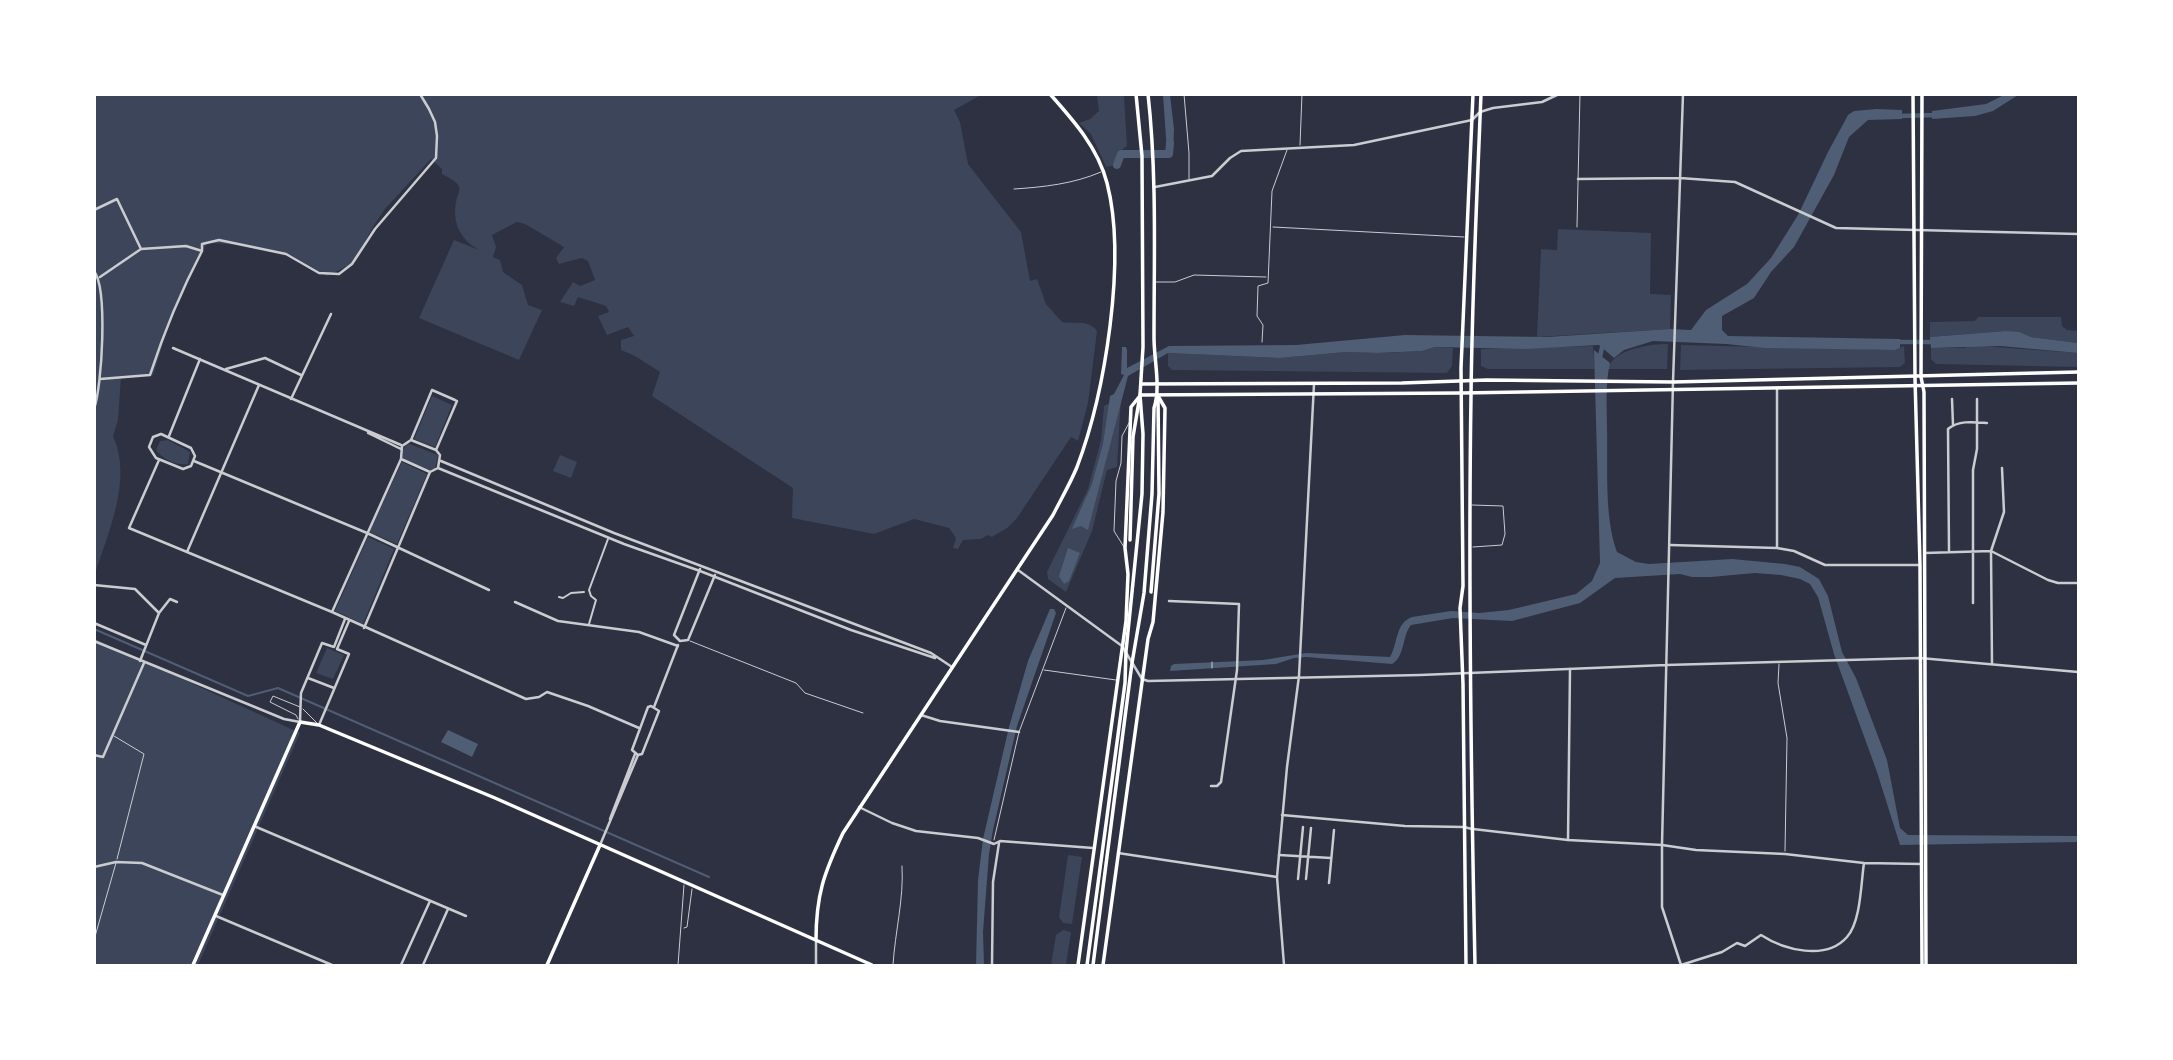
<!DOCTYPE html>
<style>
body{margin:0}
#map{position:relative;width:2173px;height:1060px;overflow:hidden;background:#2d3142;font-family:"Source Sans 3",sans-serif}
canvas{display:block}
.frame{position:absolute;inset:0;border:96px solid #fff;pointer-events:none}
</style>
<div id="map">
<canvas width="2173" height="1060"></canvas>
<div class="frame"></div>
</div>
<script>
const g = document.querySelector('canvas').getContext('2d');
g.lineJoin = 'round';
function fill(path, color) { g.fillStyle = color; g.fill(path, 'evenodd'); }
function trace(path, color, width, dash) { g.strokeStyle = color; g.lineWidth = width; g.lineCap = dash ? 'butt' : 'round'; g.setLineDash(dash || []); g.stroke(path); }
fill(new Path2D(`
 M94 95H981L954 110 960 122 968 164 1021 232 1030 281 1037 279 1046 304 1062 322C1075 325 1087 318 1097 331L1088 403 1078 441 1071 437 1017 518 1007 528 992 537 988 535 981 539 963 540 958 549 953 548 956 538 949 528 914 519 874 534 792 518 793 488 652 396 660 372 635 356 621 350V340L634 336 628 327 607 335 598 316 609 312 606 306 578 297 574 306 560 302 573 282 580 286 595 280 588 261 582 258 559 264 556 258 564 247 525 224 517 222 492 235 496 247 493 257 500 260 503 272 522 285 528 305 542 310 519 360 419 318 454 240 479 250C459 239 451 220 457 198 458 194 460 191 459 187 457 181 447 177 442 174V169L431 159 385 209 374 225 353 263 327 276 291 255 243 245 209 243 205 246 170 322 153 375 121 377 118 420 113 436C133 480 108 532 95 574Z
 M1097 95H1124L1127 146 1119 152 1115 165 1106 167 1091 134 1079 123 1090 119 1099 111Z
 M1558 229 1651 233 1650 294 1671 295 1670 329 1537 337 1541 249 1557 250Z
 M1978 317H2061L2062 326 2067 330 2078 331V343L2031 337 2005 331 1930 337V322L1975 321Z
 M1668 344 1667 369H1608C1613 349 1650 344 1668 344Z
 M1681 345 1895 350 1904 346 1905 363 1900 367 1680 370Z
 M1968 345 2078 353V367L1936 364 1931 359V348H1965Z
 M1593 346 1595 369H1488L1481 366V349Z
 M1435 347 1453 348 1452 366 1447 373 1172 370 1168 366V353L1280 358 1346 352 1385 353 1422 351Z
 M432 396 452 405 435 447 414 439Z
 M1121 397 1117 467 1107 470 1092 531 1066 592 1048 579 1047 572 1088 489 1101 440 1104 406Z
 M168 440 190 452 188 464C177 466 162 459 156 450L160 441Z
 M407 443 438 455 435 469 430 470 402 459 403 450Z
 M560 455 577 462 571 478 553 471Z
 M402 462 427 474 397 544 369 532Z
 M368 537 394 549 363 624 335 611Z
 M95 639 300 733 198 965H95Z
 M327 648 344 655 333 679 316 673Z
 M1068 855 1082 857 1072 924 1063 923 1059 917Z
 M1063 930 1071 932 1066 965H1051L1056 935Z`), '#3c4559');
fill(new Path2D(`
 M1163 95H1170L1174 129 1173 153 1167 152Z
 M2004 95H2018L1993 111 1975 116 1932 119V111L1986 104Z
 M1876 109 1902 110V119L1868 120 1849 137 1834 175 1794 247 1771 272 1754 298 1722 316V330L1728 336 1900 339V348L1895 350 1765 348 1726 344 1653 341 1624 350 1614 358 1599 345 1526 349 1435 347 1422 351 1378 353 1346 352 1280 358 1168 353 1128 376 1088 530 1081 526 1072 529 1092 484 1103 444 1110 396 1114 394 1124 375 1121 374 1122 347H1126L1127 350V368L1169 346 1296 345 1405 335 1547 337 1670 329 1691 330 1706 310 1747 284 1771 258 1798 215 1828 152 1848 115 1854 111Z
 M2005 331 2019 332 2031 337 2078 343V353L2000 346 1931 348 1930 337Z
 M1594 350 1610 363C1605 384 1607 407 1607 428 1608 466 1604 517 1617 552L1636 562 1649 564 1732 559 1785 564 1800 567 1819 579 1828 596 1842 652 1856 678 1887 760 1900 828 1908 835 2078 836V842L1900 845 1877 772 1834 654 1818 597 1810 584 1800 579 1781 575 1755 573 1711 577H1692L1680 574 1615 578 1580 603 1512 621 1453 618 1411 625C1402 636 1405 657 1392 664L1306 657 1294 658 1276 664 1170 671 1171 666 1174 664 1263 660 1306 653 1390 657C1398 644 1395 623 1412 617L1451 611 1479 613 1509 610 1576 594 1592 581 1600 563Z
 M1068 548 1080 553 1069 581 1064 584 1059 576Z
 M1050 609H1054L1056 613 1017 726 993 830 989 854 983 932 984 965H976L978 880 983 839 1009 727 1028 661Z
 M448 730 478 744 472 757 441 742Z`), '#4f5d75');
trace(new Path2D(`
 M94 629 248 696 278 688 709 877`), '#4f5d75', 2);
trace(new Path2D(`
 M1898 116 1938 115
 M1894 342H1934
 M1599 361 1603 343`), '#4f5d75', 4.5);
trace(new Path2D(`
 M1117 165 1121 154H1169L1170 143`), '#4f5d75', 8);
trace(new Path2D(`
 M1184 94 1189 153V179
 M1300 145 1302 94
 M1014 189C1044 187 1073 184 1101 172
 M1273 227 1464 237
 M1577 227 1580 94
 M1156 282H1175L1194 275 1266 277
 M1262 342 1263 325 1257 316 1258 286 1268 283 1272 191 1287 150
 M1472 505 1503 506 1505 534 1502 545 1473 547
 M1124 547 1114 531 1116 481 1121 463 1122 436 1129 423
 M690 641 796 683 805 693 863 713
 M1779 664 1778 683 1787 738 1785 851
 M1212 668V662
 M1044 670 1116 680
 M303 709 317 723
 M298 719 296 715 270 702 273 696 300 707
 M114 736 144 754 117 859
 M994 840 1019 732 1066 608
 M684 928 687 927 692 889
 M94 940 116 863
 M678 965 684 885
 M893 965C895 932 904 899 902 866`), '#caccd0', 1);
trace(new Path2D(`
 M559 597 563 598 571 593 584 592
 M589 624 596 600 591 596 589 590 608 539`), '#caccd0', 2);
trace(new Path2D(`
 M94 210 117 199 141 249
 M94 271C108 289 102 387 94 409
 M100 277 141 249 186 246 202 251
 M173 348 401 445
 M226 369 265 358 301 375
 M100 379 150 375C164 332 181 291 202 251V244L219 240 286 254 319 273 339 274 352 264 375 229 436 158 437 136 435 122 429 109 420 94
 M1777 388V548
 M291 399 331 314
 M1952 399 1953 425
 M368 433 401 449
 M161 434 191 448 195 456 191 466 183 469 156 458 149 447 153 437Z
 M169 436 200 359
 M411 440 436 450
 M401 459 430 472
 M159 460 129 528 332 612 526 699 539 697 547 692 588 706 639 728
 M194 461 367 533 489 590
 M441 461 614 533 931 653 952 667
 M438 468 624 544 700 571 851 630 935 658
 M1670 545 1777 548 1794 551 1825 565H1919
 M1949 551 1948 429C1959 420 1974 422 1987 423
 M187 552 259 385
 M1925 553 1991 551 2048 580 2058 583H2078
 M700 569 674 635 680 641 688 640 715 575
 M94 585 135 589 159 613 140 661
 M1169 601 1239 604 1237 670 1221 782 1217 786H1211
 M515 602 558 621 639 632 678 646
 M1973 603V470L1977 449V399
 M332 612 401 459 402 446 411 440 432 390 455 400 457 401 436 450 440 455 438 468 430 472 364 628
 M159 613 170 599 177 602
 M94 623 146 645
 M1992 664 1991 551 2004 512 2002 468
 M308 678 334 688
 M651 706 659 711 642 754 638 755 632 750 648 707Z
 M654 707 678 645
 M921 715 940 721 1019 732
 M300 722 301 693 322 643 334 647 345 619
 M319 725 349 654 337 649 349 621
 M94 755 103 757 144 663
 M859 807 892 823 916 831 978 838 994 844 1000 841 1093 848
 M1282 815 1405 826 1464 827 1472 829
 M610 819 635 754
 M254 826 466 916
 M1568 840 1570 669
 M600 845 638 755
 M1662 845 1696 850 1785 854 1864 863 1922 864
 M1118 853 1277 877
 M1279 855 1331 858
 M1298 879 1303 827
 M1306 879 1311 828
 M1329 883 1334 830
 M216 916 332 965
 M401 965 430 901
 M423 965 448 909
 M816 965V940
 M992 965 993 882 999 843
 M1681 965 1722 952 1737 943 1745 946 1761 935C1784 950 1826 961 1847 937 1861 922 1861 882 1864 863`), '#caccd0', 2.5);
trace(new Path2D(`
 M1578 179 1680 178 1735 182 1836 228 2078 234
 M1155 187 1212 176 1230 158 1241 151 1354 145 1472 120 1480 112 1493 108 1542 102 1559 94
 M1018 570 1122 646 1142 679 1148 681 1420 675 1666 665 1920 658 2078 672
 M94 641 284 719 300 722
 M1473 829 1568 840 1662 845
 M94 867 116 862 142 863 223 895
 M1284 965 1277 877 1287 767 1299 676 1314 384
 M1681 965 1662 907V845L1673 382 1683 94`), '#caccd0', 2.5);
trace(new Path2D(`
 M1913 94 1915 378 1920 565 1922 965
 M1922 94 1921 377 1924 392 1926 965
 M816 940C816 895 824 873 843 833L1053 515C1061 499 1070 484 1077 467 1105 393 1127 260 1107 183 1098 148 1074 121 1050 94
 M193 965 300 722 319 725 495 798 872 965
 M547 965 600 845
 M1078 965 1126 621 1128 574 1125 548 1131 407 1139 397
 M1103 965 1148 639 1153 622 1163 512 1165 408 1158 396
 M1466 965 1463 684 1460 608 1463 586 1461 368 1473 94
 M1475 965C1471 776 1468 587 1471 397 1472 296 1477 195 1481 94`), '#fff', 3.5);
trace(new Path2D(`
 M1141 384 1402 383 1487 380 1673 382 2078 372
 M1140 395 1461 393 2078 383
 M1087 965 1125 683 1126 651 1142 494 1143 434 1140 395 1143 347 1142 156 1136 94
 M1093 965 1132 663 1144 593 1152 494 1154 408C1161 387 1154 360 1154 338 1154 257 1157 175 1148 94`), '#fff', 3.5);
trace(new Path2D(`
 M1130 540 1133 437 1140 395
 M1151 592 1159 494 1158 396`), '#fff', 3.5);
</script>
